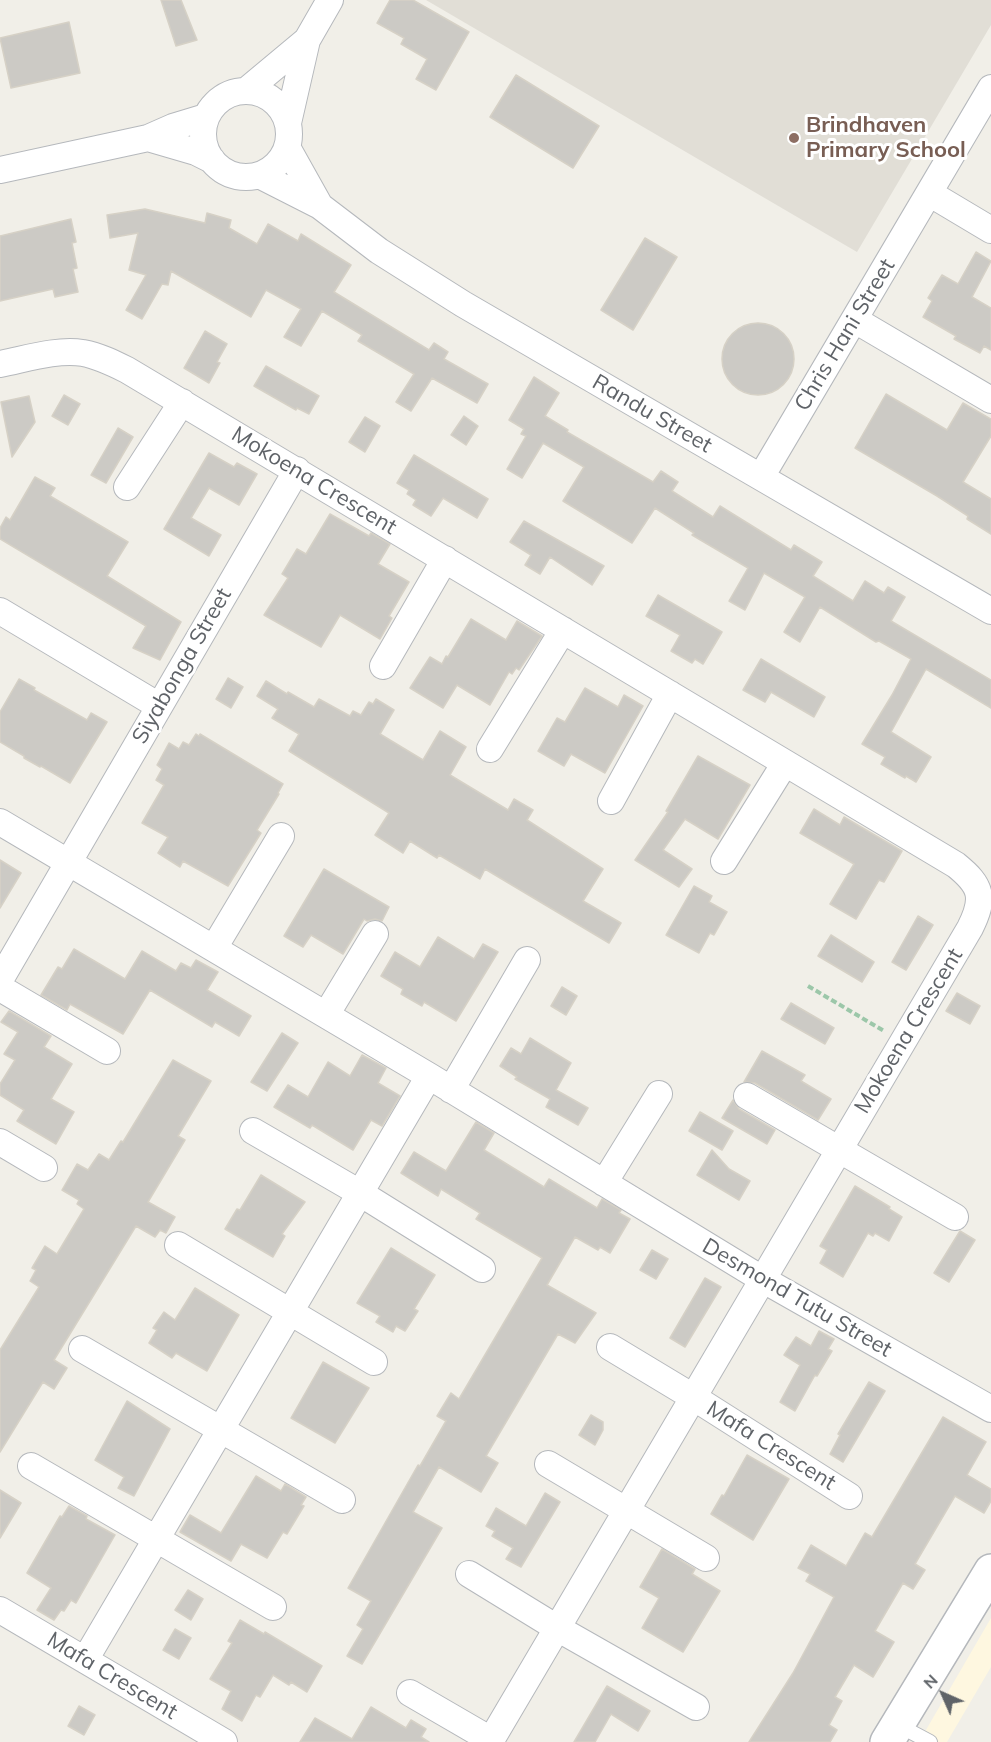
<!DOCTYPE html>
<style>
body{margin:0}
#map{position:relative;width:991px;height:1742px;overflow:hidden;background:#f1efe8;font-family:Mulish,sans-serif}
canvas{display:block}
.north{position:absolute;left:913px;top:1664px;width:60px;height:60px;-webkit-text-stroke:4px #fff;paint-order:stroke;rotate:315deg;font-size:16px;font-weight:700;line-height:24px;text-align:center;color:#5f6368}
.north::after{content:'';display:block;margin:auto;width:21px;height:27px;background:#5f6368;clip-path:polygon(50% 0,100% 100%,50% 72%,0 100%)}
</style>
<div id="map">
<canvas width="991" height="1742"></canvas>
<div class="north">N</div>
</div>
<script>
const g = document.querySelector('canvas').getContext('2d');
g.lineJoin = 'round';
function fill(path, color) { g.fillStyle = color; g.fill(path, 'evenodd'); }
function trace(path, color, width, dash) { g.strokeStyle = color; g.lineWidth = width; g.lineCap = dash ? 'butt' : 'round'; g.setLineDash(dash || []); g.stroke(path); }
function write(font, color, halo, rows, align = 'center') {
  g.font = font + ' Mulish,sans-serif'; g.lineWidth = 6; g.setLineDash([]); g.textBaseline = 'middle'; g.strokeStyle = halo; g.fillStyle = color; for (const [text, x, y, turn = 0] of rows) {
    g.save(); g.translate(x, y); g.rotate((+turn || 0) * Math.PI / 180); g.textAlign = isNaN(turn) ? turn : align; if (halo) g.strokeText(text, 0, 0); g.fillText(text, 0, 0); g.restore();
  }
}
fill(new Path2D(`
 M991 1618V1667L947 1742H919Z`), '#fef7e0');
fill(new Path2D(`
 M426 0H991V25L857 252Z`), '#e1ded6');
const building = new Path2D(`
 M161 0H181L197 40 176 46Z
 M390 0H413L469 32 436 90 416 79 427 59 401 44 404 38 377 23Z
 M69 22 80 73 11 88 0 38Z
 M516 75 599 126 573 168 490 117Z
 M145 209 205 223 207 213 231 220 229 228 257 244 268 224 298 241 301 234 351 265 334 292 429 350 434 343 448 352 444 359 488 384 477 403 432 378 411 411 396 402 414 374 358 341 362 335 322 311 301 346 284 337 301 309 266 290 251 317 171 271 168 285 162 284 142 319 126 310 146 275 129 270 138 233 110 238 107 215Z
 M71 219 76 242 72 243 77 268 73 269 78 292 55 297 53 289 0 301V236Z
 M645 238 677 257 633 330 601 310Z
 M976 252 991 261 972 297 991 308V350L984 346 980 353 954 339 956 336 923 317 932 301 928 298 942 275 958 284Z
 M722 359a36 36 0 1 1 72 0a36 36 0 1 1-72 0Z
 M205 331 227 344 217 362 220 363 209 383 184 368Z
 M266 366 319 396 309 414 297 408 296 410 254 386Z
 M534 377 559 393 545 416 568 430 567 432 653 482 661 471 678 482 672 491 713 517 720 506 791 550 794 545 822 562 813 576 853 601 865 581 884 593 888 587 905 597 891 621 991 680V708L926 669 891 732 931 757 916 782 906 776 905 778 881 764 885 757 862 744 892 695 911 659 879 641 876 642 820 607 800 642 784 632 805 597 764 573 745 610 729 601 748 568 692 535 694 533 655 508 632 543 563 501 584 467 543 443 522 478 507 469 526 436 521 434 524 429 509 420Z
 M886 394 947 430 963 403 991 419V436L963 482 991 499V534L967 519 968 516 937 496 855 448Z
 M64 395 80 404 68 425 52 416Z
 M29 396 35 422 12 457 1 402Z
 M464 416 478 426 466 445 451 435Z
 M365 417 380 426 365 452 349 442Z
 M118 428 133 437 106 483 91 475Z
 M209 453 234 467 237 463 257 474 239 505 209 488 191 518 221 535 209 556 164 529Z
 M414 455 488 499 477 518 443 498 431 516 413 505 416 500 407 494 409 490 397 483Z
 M35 477 55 488 50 496 128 542 107 576 181 622 160 660 133 648 146 626 0 539V528L6 517 10 520Z
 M330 514 369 536 371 533 390 544 378 564 409 582 389 616 392 618 380 639 340 615 321 647 264 615 288 578 282 574 297 549 306 554Z
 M524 521 604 566 592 585 550 557 540 574 525 565 531 555 510 542Z
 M658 595 722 632 703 664 695 659 692 663 671 651 680 635 646 616Z
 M471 619 506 640 517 621 542 636 519 670 516 668 512 674 509 672 490 705 457 685 443 708 410 688 430 657 442 664 446 656 448 657Z
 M761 659 825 697 814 717 771 692 765 702 743 690Z
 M228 678 243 687 231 708 216 699Z
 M19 679 35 688 34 690 87 720 91 713 107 722 70 783 41 766 40 767 24 758V756L0 742V712Z
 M266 681 287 694 288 692 314 707 319 699 350 716 353 711 361 715 369 702 373 704 376 699 394 710 380 734 423 760 440 731 466 747 450 775 508 810 514 799 533 810 527 820 603 869 583 901 621 923 609 943 485 869 480 879 439 855 437 858 410 841 403 853 375 835 389 813 289 751 299 734 272 718 278 709 257 696Z
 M585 688 618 707 624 695 643 706 605 773 571 754 564 766 538 751 557 718 565 722Z
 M196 734 199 736 200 734 283 784 278 793 279 794 257 830 261 833 228 886 183 861 180 867 158 853 168 837 142 823 164 785 156 780 162 769 157 765 169 743 179 749 183 742 189 745Z
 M698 756 750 785 718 839 685 819 663 850 692 869 679 887 635 860 668 812 666 811Z
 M814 809 840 825 844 817 902 851 884 882 879 880 856 919 830 904 854 864 800 833Z
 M0 860 21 873 0 908Z
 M324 869 389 907 382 921 375 919 367 921 364 919 343 954 311 935 303 947 284 936Z
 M694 886 712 896 709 902 727 912 714 935 710 933 699 953 666 935Z
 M918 916 933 925 906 970 892 962Z
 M831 935 874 962 862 982 818 956Z
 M438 937 474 959 483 944 498 952 456 1021 424 1002 422 1006 401 994 403 989 381 976 395 952 420 967Z
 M74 949 125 979 142 951 176 971 181 963 191 968 196 960 218 972 207 990 251 1016 239 1036 215 1022 212 1027 150 990 123 1034 70 1004 67 1010 41 995 58 967 62 969Z
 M562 987 577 996 566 1015 551 1006Z
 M957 993 980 1006 970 1024 946 1011Z
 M791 1003 834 1028 825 1044 781 1019Z
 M9 1011 51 1036 44 1047 72 1064 51 1099 74 1112 56 1144 17 1121 24 1110 0 1095V1084L15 1060 4 1054 18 1032 1 1022Z
 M282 1033 298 1043 267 1091 251 1082Z
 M530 1038 571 1063 556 1090 588 1108 578 1125 546 1107 550 1099 515 1079 517 1077 500 1066 511 1048 521 1054Z
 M762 1051 805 1075 801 1081 831 1099 818 1120 755 1083 744 1082Z
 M362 1055 386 1068 378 1083 400 1096 382 1126 371 1120 353 1150 312 1125 310 1128 274 1107 288 1085 308 1097 328 1062 350 1076Z
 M173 1060 211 1081 178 1136 185 1140 148 1202 175 1217 166 1233 160 1230 155 1237 136 1226 54 1360 67 1368 54 1389 43 1382 0 1452V1350L39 1287 30 1281 36 1270 32 1268 45 1246 57 1254 84 1209 77 1204 79 1200 62 1190 77 1164 88 1170 99 1154 109 1160 121 1141 123 1142Z
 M733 1100 739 1109 775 1130 767 1144 722 1118Z
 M700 1112 733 1131 722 1150 689 1131Z
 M476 1122 494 1133 484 1150 544 1187 549 1179 597 1208 602 1199 621 1210 619 1213 630 1219 610 1253 600 1247 598 1250 575 1237 547 1285 596 1313 575 1343 558 1334 486 1456 498 1463 481 1492 439 1467 413 1512 442 1528 362 1664 347 1656 363 1629 357 1625 371 1601 348 1588 418 1465 420 1466 446 1421 437 1416 451 1393 459 1399 542 1258 476 1219 480 1213 441 1189 438 1196 401 1173 414 1152 446 1171Z
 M712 1150 729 1169 750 1181 739 1200 697 1175Z
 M261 1175 305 1202 282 1234 285 1236 273 1257 225 1229 237 1209 240 1210Z
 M855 1186 890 1207 889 1209 902 1217 889 1241 875 1233 873 1236 868 1233 843 1277 820 1263 827 1250 820 1246Z
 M960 1231 975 1240 949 1282 934 1273Z
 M391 1248 435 1275 414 1309 418 1311 405 1331 396 1326 393 1332 376 1322 380 1316 357 1303Z
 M652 1250 668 1259 656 1279 640 1270Z
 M705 1278 721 1287 685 1347 670 1338Z
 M195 1288 239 1315 207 1371 176 1353 172 1358 149 1343 157 1330 153 1328 164 1312 175 1320Z
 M819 1331 834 1339 828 1349 832 1351 817 1376 815 1375 795 1411 780 1402 800 1365 784 1355 796 1337 811 1346Z
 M323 1362 369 1388 335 1443 291 1418Z
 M869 1382 885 1391 843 1462 830 1454 840 1435 838 1434Z
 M127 1401 170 1429 134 1496 118 1488 124 1477 95 1460Z
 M591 1415 603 1422V1430L595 1445 579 1435Z
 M943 1417 986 1442 967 1475 991 1489V1501L984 1513 955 1496 915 1564 925 1570 913 1589 903 1583 875 1631 894 1642 873 1677 854 1665 835 1697 842 1701 829 1725 837 1730 830 1742H749L793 1673 834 1597 806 1581 810 1574 798 1568 811 1545 846 1566 865 1533 872 1537Z
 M747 1455 789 1479 753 1540 711 1514 722 1495 724 1496Z
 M256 1476 281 1491 285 1484 306 1497 301 1505 304 1506 287 1534 283 1532 267 1558 241 1544 231 1561 180 1532 190 1515 221 1533Z
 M0 1490 21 1503 0 1538Z
 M545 1493 560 1502 521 1567 506 1559 513 1548 492 1536 495 1531 486 1526 496 1508 526 1526Z
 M69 1506 87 1516 86 1519 115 1535 76 1603 71 1600 64 1611 61 1610 54 1620 37 1610 51 1588 27 1573 60 1516 62 1517Z
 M662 1549 695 1569 692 1574 720 1591 683 1652 642 1628 659 1598 640 1587Z
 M188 1590 203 1599 191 1620 175 1610Z
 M240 1620 264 1634 265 1632 322 1666 307 1692 291 1682 289 1685 273 1675 260 1697 256 1695 242 1721 222 1709 231 1691 210 1679 232 1643 228 1641Z
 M175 1629 191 1638 179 1659 163 1650Z
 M607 1686 650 1711 638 1731 611 1714 595 1742H574Z
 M79 1706 95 1715 84 1735 68 1726Z
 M371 1707 406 1728 411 1720 426 1729 421 1737 429 1742H300L315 1718 352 1739Z`);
fill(building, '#cccac5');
trace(building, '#d6d1c6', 1.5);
const service = new Path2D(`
 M898 1725 930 1742`);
const minor = new Path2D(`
 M247 90 307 40
 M203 134a43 43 0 1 1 86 0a43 43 0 1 1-86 0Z
 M288 123 307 40 330 0
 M148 138 196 152 212 160
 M287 147 320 206
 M0 170 148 138 173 127 206 117
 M259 175 320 206 379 251 463 304 991 611
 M929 193 991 230
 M855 320 991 400
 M0 364C26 359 56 349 83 353 99 356 113 363 127 370L956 865C982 886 985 898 970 928L490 1742
 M761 477 991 88
 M127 487 182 402
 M0 611 159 706
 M383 666 445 559
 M490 749 563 630
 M611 801 670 694
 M0 822 429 1076 762 1279 991 1409
 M724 861 785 763
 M214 948 281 836
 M0 980 297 470
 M0 988 107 1051
 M326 1015 375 934
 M451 1090 527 960
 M747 1096 955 1217
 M253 1131 360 1193 482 1269
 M0 1142 44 1168
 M604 1183 659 1094
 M178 1245 374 1362
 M610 1347 693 1397 849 1496
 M82 1349 342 1500
 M548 1464 706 1558
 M31 1466 273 1607
 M469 1574 557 1628 696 1707
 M0 1610 224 1742
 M85 1660 429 1076
 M410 1693 491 1740`);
const tertiary = new Path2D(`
 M887 1742 991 1571`);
trace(service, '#b5b8bc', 16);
trace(minor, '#b5b8bc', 28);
trace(tertiary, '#b5b8bc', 36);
trace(new Path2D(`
 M808 986 884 1031`), '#9cc7a9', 4, [6, 3]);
trace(service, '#fff', 14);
trace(minor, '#fff', 26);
trace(tertiary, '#fff', 33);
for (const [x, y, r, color] of [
 [794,138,6,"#8d6e63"]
]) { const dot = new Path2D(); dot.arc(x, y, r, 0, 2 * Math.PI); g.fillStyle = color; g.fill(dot); trace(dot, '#fff', 2); }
write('bold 22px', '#785e54', '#fff', [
 ["Brindhaven",806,125],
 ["Primary School",806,150]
], 'left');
write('22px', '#5f6368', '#fff', [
 ["Chris Hani Street",845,335,-59],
 ["Randu Street",652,414,30],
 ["Mokoena Crescent",314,481,31],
 ["Siyabonga Street",182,666,-60],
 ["Mokoena Crescent",909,1031,-59],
 ["Desmond Tutu Street",797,1298,30],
 ["Mafa Crescent",771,1446,32],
 ["Mafa Crescent",112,1676,31]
]);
</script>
